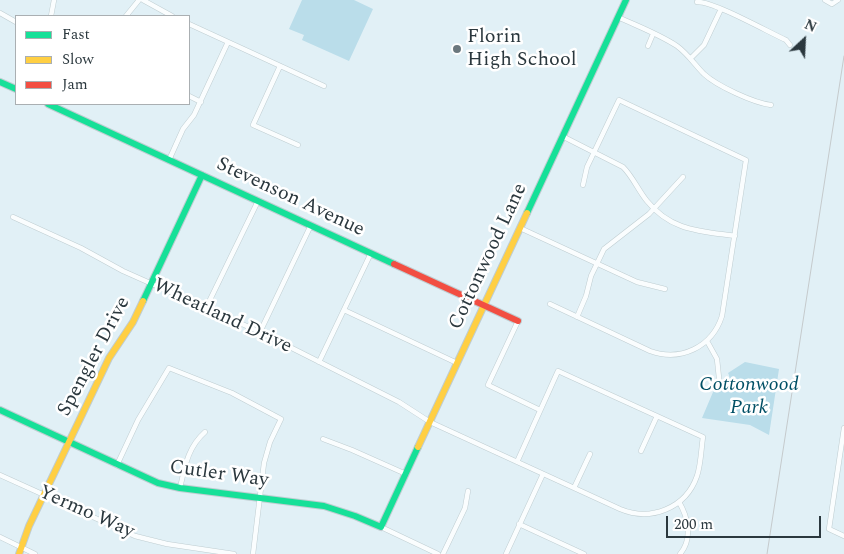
<!DOCTYPE html>
<style>
body{margin:0}
#map{position:relative;width:844px;height:554px;overflow:hidden;background:#e1f0f6;font-family:Spectral,serif}
canvas{display:block}
.legend{position:absolute;left:15px;top:15px;width:175px;height:90px;box-sizing:border-box;background:#fff;border:1px solid #aaafb2;margin:0;padding:6px 9px;list-style:none;font-size:15px;color:#2b383e}
.legend li{display:flex;align-items:center;gap:10px;height:25px}
.legend b{width:25px;border:1px solid #aaafb2}
.north{position:absolute;left:779px;top:15px;width:50px;height:50px;-webkit-text-stroke:4px #fff;paint-order:stroke;rotate:25deg;font-size:14px;font-weight:700;line-height:20px;text-align:center;color:#2b383e}
.north::after{content:'';display:block;margin:auto;width:18px;height:22px;background:#2b383e;clip-path:polygon(50% 0,100% 100%,50% 72%,0 100%)}
.scale{position:absolute;left:666px;top:516px;width:155px;height:22px;box-sizing:border-box;border:2px solid #2b383e;border-top:0;padding-left:6px;font-size:15px;line-height:18px;white-space:nowrap;color:#2b383e;-webkit-text-stroke:4px #fff;paint-order:stroke}
</style>
<div id="map">
<canvas width="844" height="554"></canvas>
<ul class="legend">
<li><b style="height:6px;background:#16e098"></b>Fast</li>
<li><b style="height:6px;background:#ffcf43"></b>Slow</li>
<li><b style="height:6px;background:#f24e42"></b>Jam</li>
</ul>
<div class="north">N</div>
<div class="scale">200 m</div>
</div>
<script>
const g = document.querySelector('canvas').getContext('2d');
g.lineJoin = 'round';
function fill(path, color) { g.fillStyle = color; g.fill(path, 'evenodd'); }
function trace(path, color, width, dash) { g.strokeStyle = color; g.lineWidth = width; g.lineCap = dash ? 'butt' : 'round'; g.setLineDash(dash || []); g.stroke(path); }
function write(font, color, halo, rows, align = 'center') {
  g.font = font + ' Spectral,serif'; g.lineWidth = 5; g.setLineDash([]); g.textBaseline = 'middle'; g.strokeStyle = halo; g.fillStyle = color; for (const [text, x, y, turn = 0] of rows) {
    g.save(); g.translate(x, y); g.rotate((+turn || 0) * Math.PI / 180); g.textAlign = isNaN(turn) ? turn : align; if (halo) g.strokeText(text, 0, 0); g.fillText(text, 0, 0); g.restore();
  }
}
fill(new Path2D(`
 M302 0H354L373 9 349 61 302 40 304 35 289 29Z
 M745 362 779 369 769 435 750 425 702 418 716 385 724 386C728 382 731 378 728 373Z`), '#baddea');
const street = new Path2D(`
 M143 0 172 16
 M825 0 832 4 838 0
 M697 2C713 1 768 32 786 40L790 45
 M0 13 16 22
 M51 16 54 0
 M126 16 139 0
 M618 17C637 26 659 34 677 46 688 54 695 65 704 74 717 86 754 103 771 105
 M189 24 324 86
 M648 46 653 34
 M691 58 704 45 721 9
 M280 66 253 125 298 145
 M189 96 201 102
 M562 136 623 167C633 177 638 190 647 201 671 231 700 231 735 236
 M169 160 183 129 194 115 228 42
 M13 217 81 248 123 271 260 332 399 402 430 422 620 509C651 522 686 508 697 476 701 464 701 450 703 437L558 371 517 462
 M520 228 637 282 665 289
 M550 304 650 351C681 362 712 347 722 316L746 160 619 100 587 167 583 185
 M206 308 258 201
 M344 310 457 363
 M577 317 586 296 591 276 604 249 649 214 683 177
 M518 321 488 385 540 410
 M260 332 311 225
 M707 341 717 359 719 378
 M319 362 371 253
 M844 428 829 529 844 536
 M323 439 352 450 406 474
 M641 451 657 416
 M117 465 138 420 169 368 232 393 281 419 270 442 264 463 253 554
 M0 475 135 536 167 544 234 554
 M180 488C185 466 188 447 205 432
 M574 488 590 454
 M679 502C688 517 693 539 680 554
 M519 524 584 554
 M381 527 438 554
 M0 537 35 554
 M443 554 465 508 468 491
 M506 554 543 474`);
const fast = new Path2D(`
 M0 82 16 89
 M48 104 394 264
 M527 213 626 0
 M143 301 202 175
 M0 410 158 483 180 488 324 506 355 516 381 527 418 447`);
const slow = new Path2D(`
 M418 447 527 213
 M19 554 29 526 109 358 133 322 143 301`);
const jam = new Path2D(`
 M394 264 518 321`);
trace(street, '#bfcdd1', 5.5);
trace(fast, '#bfcdd1', 8);
trace(slow, '#bfcdd1', 8);
trace(jam, '#bfcdd1', 8);
trace(street, '#fafdfe', 4.5);
trace(fast, '#16e098', 6);
trace(slow, '#ffcf43', 6);
trace(jam, '#f24e42', 6);
trace(new Path2D(`
 M767 554 844 56`), '#c5cacc', 1);
for (const [x, y, r, color] of [
 [457,49,5,"#6b787e"]
]) { const dot = new Path2D(); dot.arc(x, y, r, 0, 2 * Math.PI); g.fillStyle = color; g.fill(dot); trace(dot, '#fff', 2); }
write('20px', '#2b383e', '#fff', [
 ["Florin",467,38],
 ["High School",467,61]
], 'left');
write('20px', '#2b383e', '#fff', [
 ["Stevenson Avenue",290,198,25],
 ["Cottonwood Lane",489,257,-65],
 ["Wheatland Drive",222,317,25],
 ["Spengler Drive",95,357,-62],
 ["Cutler Way",219,475,8],
 ["Yermo Way",86,513,24]
]);
write('italic 20px', '#004f65', '#fff', [
 ["Cottonwood",749,386],
 ["Park",749,409]
]);
</script>
